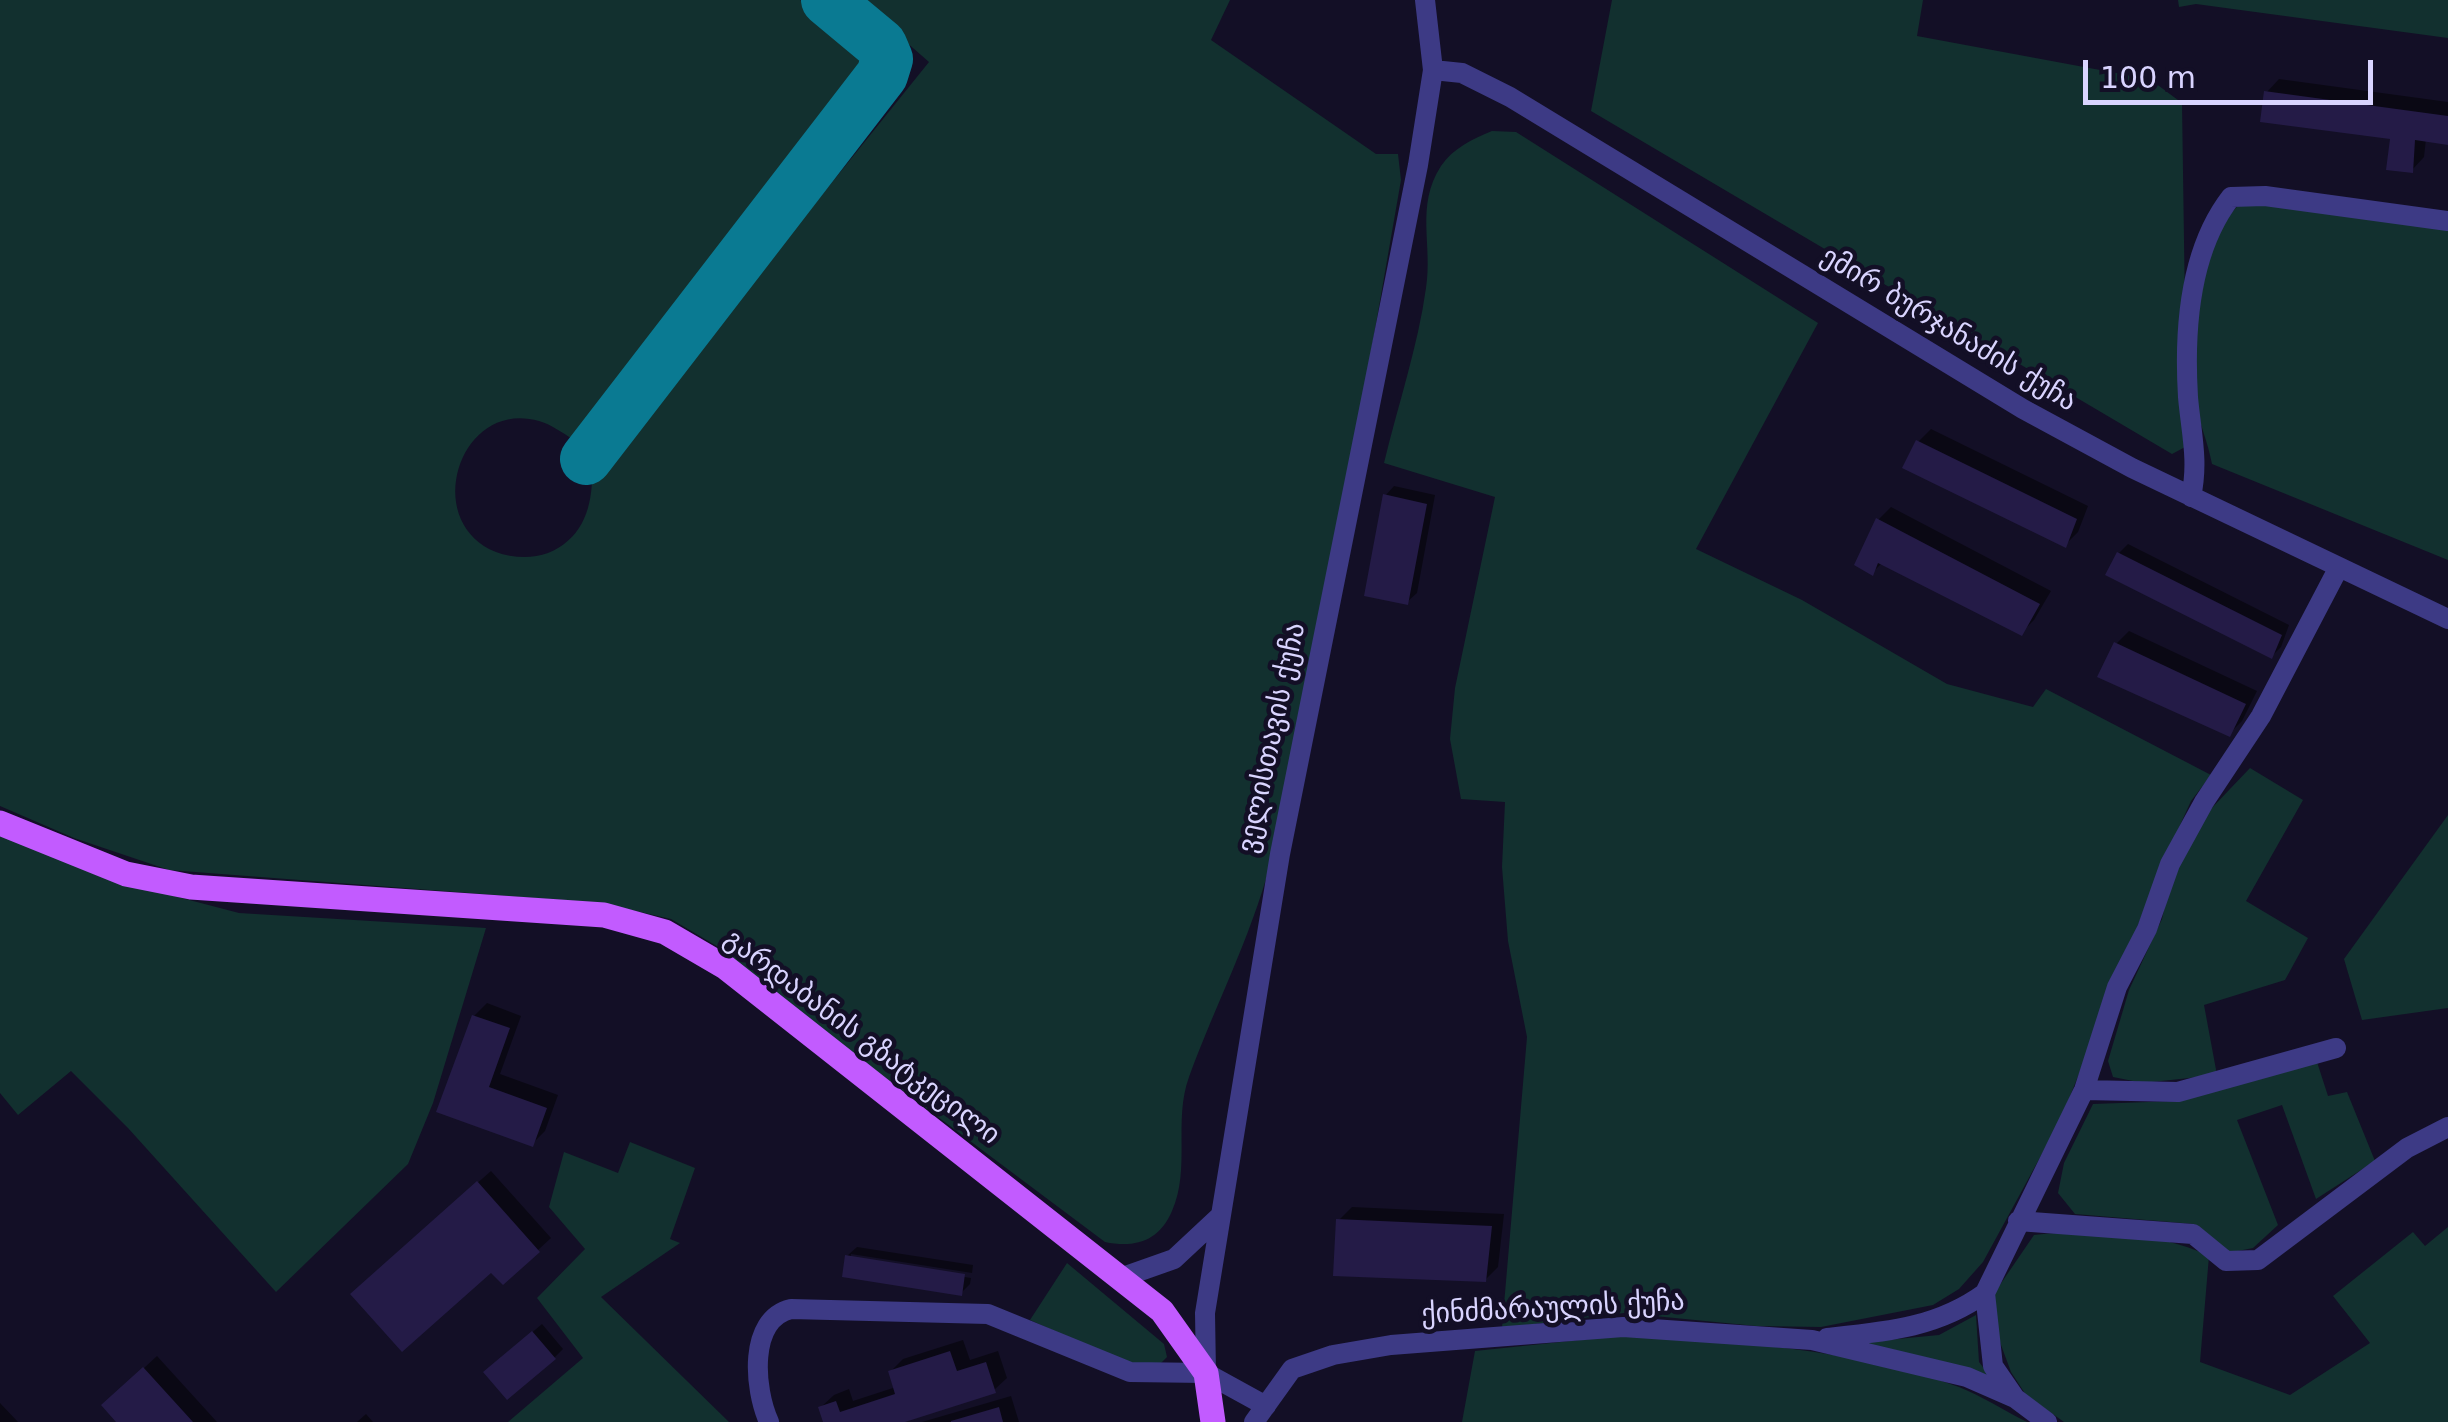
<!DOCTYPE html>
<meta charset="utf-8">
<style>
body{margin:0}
#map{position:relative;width:2448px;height:1422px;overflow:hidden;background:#130f26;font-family:"DejaVu Sans",sans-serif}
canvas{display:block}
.scale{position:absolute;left:2083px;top:60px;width:290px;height:45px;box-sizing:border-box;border:5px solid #d9d4ff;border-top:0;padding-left:12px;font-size:30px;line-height:35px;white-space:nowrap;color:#d9d4ff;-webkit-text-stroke:8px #130f26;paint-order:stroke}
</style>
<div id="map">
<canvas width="2448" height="1422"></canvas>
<div class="scale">100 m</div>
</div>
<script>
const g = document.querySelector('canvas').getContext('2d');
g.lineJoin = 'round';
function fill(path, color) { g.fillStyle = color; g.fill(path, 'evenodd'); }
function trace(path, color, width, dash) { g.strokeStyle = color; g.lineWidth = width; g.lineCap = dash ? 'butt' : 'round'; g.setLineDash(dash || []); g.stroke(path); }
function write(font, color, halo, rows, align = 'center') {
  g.font = font + ' "DejaVu Sans","Noto Sans Georgian",sans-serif'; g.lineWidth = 9; g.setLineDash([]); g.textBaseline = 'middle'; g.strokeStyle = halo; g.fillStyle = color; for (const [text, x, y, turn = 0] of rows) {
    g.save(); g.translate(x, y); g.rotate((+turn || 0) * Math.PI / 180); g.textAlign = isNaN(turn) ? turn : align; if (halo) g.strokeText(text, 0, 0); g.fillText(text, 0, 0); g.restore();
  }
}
fill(new Path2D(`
 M0 0H800L858 50 865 61 864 77 573 439C562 433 551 424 539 421 460 398 420 521 496 552 512 558 532 559 548 553 580 540 591 512 592 480L929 62 858 0H1230L1211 40 1376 154H1398L1401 180C1371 352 1342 524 1306 694 1294 751 1285 809 1270 865 1250 939 1215 1006 1189 1077 1173 1121 1191 1168 1172 1211 1159 1242 1134 1248 1105 1242L779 998 720 948 671 919 600 903 169 870 74 838 0 806Z
 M1612 0H1923L1917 36 2127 75 2155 83 2182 103 2187 446 2172 454 1591 111Z
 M2178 0H2448V38L2196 4 2179 7Z
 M1492 131 1516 132 1818 323 1696 549 1802 600 1947 684 2033 707 2046 689 2211 775 2191 801 2161 867 2061 1119 1983 1262 1959 1289 1933 1305 1821 1327 1756 1326 1624 1313 1502 1328 1527 1037 1508 941 1502 867 1505 802 1461 799 1450 739 1455 688 1495 497 1384 463C1398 405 1418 346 1426 288 1433 245 1415 206 1441 166 1453 148 1473 139 1492 131Z
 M2257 203 2448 230V560L2212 464C2208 443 2200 424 2195 404 2184 360 2204 232 2240 204Z
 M2250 768 2303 800 2246 901 2308 938 2285 980 2204 1005 2217 1075 2143 1083 2113 1077 2108 1061 2129 990 2162 919 2171 878 2209 811Z
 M2448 815V1008L2362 1020 2344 959Z
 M0 835 105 878 239 913 486 928 433 1103 408 1164 276 1292 128 1128 71 1071 18 1115 0 1093Z
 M2317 1062 2328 1096 2347 1092 2375 1161 2316 1199 2282 1105 2237 1120 2278 1225 2253 1248 2228 1253 2194 1224 2075 1214 2058 1193 2064 1163 2093 1104 2176 1101Z
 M630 1142 695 1168 670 1239 680 1243 601 1297 729 1422H508L583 1358 537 1298 585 1249 549 1207 564 1152 618 1173Z
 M2448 1227V1422H2064L2026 1395 2011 1372 1994 1326 1993 1295 2034 1235C2089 1229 2159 1232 2209 1256L2200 1362 2290 1395 2370 1343 2333 1296 2413 1232 2425 1246Z
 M1067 1263 1164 1344 1167 1357 1159 1365H1130L1030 1320Z
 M1976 1315 1979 1362 1993 1380 1845 1344 1939 1335Z
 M1618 1336C1727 1340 1857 1349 1959 1387 1982 1396 2005 1411 2027 1422H1462L1475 1351Z`), '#12302f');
fill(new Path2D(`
 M2279 79 2448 102V143L2426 139 2424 157 2412 170 2393 137 2267 92Z
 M1931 429 2088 506 2078 532 2065 545 1918 442Z
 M1394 486 1435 495 1417 593 1407 602 1385 496Z
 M1891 507 2051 591 2034 620 2021 633 1882 563 1872 573 1878 520Z
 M2128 544 2289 625 2281 647 2272 656 2119 553Z
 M2129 631 2257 691 2242 721 2229 734 2116 644Z
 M487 1003 521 1016 500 1074 558 1095 545 1131 532 1144 440 1111 474 1016Z
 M491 1171 551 1238 538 1250 491 1269 366 1281Z
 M1352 1207 1504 1214 1498 1267 1485 1280 1339 1220Z
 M857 1247 973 1265 972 1273 851 1254V1259L971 1278 970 1284 961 1293 845 1275 847 1256Z
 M542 1324 563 1349 554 1358 496 1363Z
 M963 1340 970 1360 998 1351 1007 1378 994 1390 897 1422H825L821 1407 834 1395 849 1389 853 1401 896 1387 890 1372 903 1359Z
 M157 1356 217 1422H120L117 1393Z
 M1011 1396 1019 1422H922Z
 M0 1403 18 1422H0Z
 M366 1414 373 1422H357Z`), '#0007');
trace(new Path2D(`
 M586 459 882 75 887 59 881 45 827 0`), '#0a7a92', 52);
fill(new Path2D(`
 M2264 91 2448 116V145L2415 140 2413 173 2386 170 2390 139 2260 122Z
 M1916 440 2077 519 2066 548 1902 468Z
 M1383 494 1427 504 1408 605 1364 596Z
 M1876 518 2040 604 2022 636 1878 563 1873 576 1854 565Z
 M2117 552 2282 635 2272 659 2105 575Z
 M2114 642 2246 704 2230 737 2097 677Z
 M472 1015 510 1028 489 1087 547 1108 533 1147 436 1112Z
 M477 1181 540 1252 503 1285 491 1273 402 1352 350 1294Z
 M1336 1219 1492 1226 1486 1282 1333 1276Z
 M845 1255 965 1274 962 1296 842 1277Z
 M532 1331 556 1359 507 1400 483 1372Z
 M950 1351 957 1371 986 1362 996 1393 905 1422H823L818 1407 836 1401 840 1412 895 1394 888 1371Z
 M143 1367 193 1422H116L101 1405Z
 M999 1407 1003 1422H951V1421Z`), '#241b47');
trace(new Path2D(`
 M1433 70 1462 73 1510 97 2023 409 2132 468 2448 619
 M2191 497C2199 461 2191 432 2188 397 2184 331 2189 251 2231 197L2265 196 2448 221
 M2084 1090 2178 1092 2336 1048
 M2018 1221 2193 1234 2226 1261 2258 1260 2407 1148 2448 1127
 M1123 1277 1174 1259 1219 1217
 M1827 1338C1885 1332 1937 1328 1985 1293
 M1206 1373 1205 1313 1280 854 1418 165 1433 70 1425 0
 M2015 1398 1993 1366 1985 1293 2084 1090 2117 987 2147 929 2170 864 2204 802 2261 716 2339 567
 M769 1422C754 1389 748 1319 791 1309L988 1314 1130 1372 1206 1373 1266 1406
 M1254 1422 1292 1369 1333 1355 1391 1345 1623 1327 1812 1340 1967 1377 2015 1398 2047 1422`), '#3d3a85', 20);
trace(new Path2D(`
 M0 823 126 874 191 887 604 915 665 932 725 967 1162 1311 1206 1373 1213 1422`), '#c25bff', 25);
write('28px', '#d9d4ff', '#130f26', [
 ["ემირ ბურჯანაძის ქუჩა",1948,330,31],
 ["ველისთავის ქუჩა",1273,738,-78],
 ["გარდაბანის გზატკეცილი",861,1038,37],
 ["ქინძმარაულის ქუჩა",1553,1309,-3]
]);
</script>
